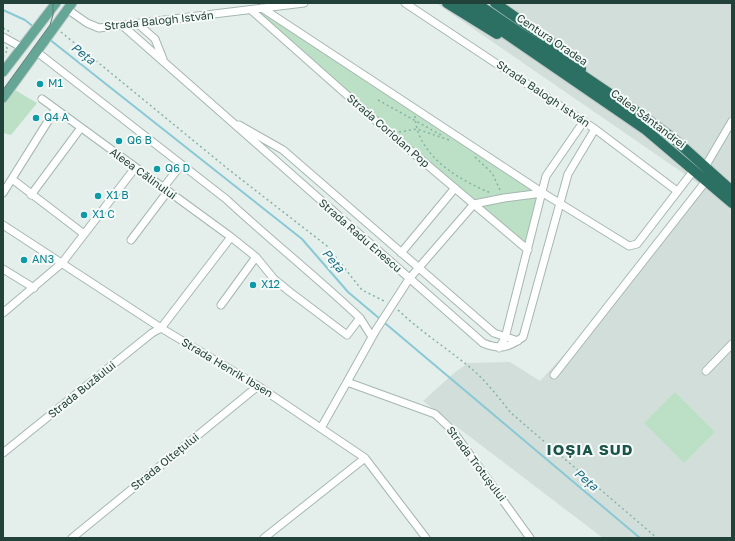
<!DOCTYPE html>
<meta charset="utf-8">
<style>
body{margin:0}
#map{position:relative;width:735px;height:541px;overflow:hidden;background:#e4eeea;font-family:"Golos Text",sans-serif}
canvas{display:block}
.frame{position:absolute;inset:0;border:4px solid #224139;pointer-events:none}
</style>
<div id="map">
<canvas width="735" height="541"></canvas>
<div class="frame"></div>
</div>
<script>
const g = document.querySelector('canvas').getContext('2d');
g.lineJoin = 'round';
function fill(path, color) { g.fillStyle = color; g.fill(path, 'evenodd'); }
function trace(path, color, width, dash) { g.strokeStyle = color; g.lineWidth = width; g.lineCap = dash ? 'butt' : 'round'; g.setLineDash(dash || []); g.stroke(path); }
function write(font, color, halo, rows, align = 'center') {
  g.font = font + ' "Golos Text",sans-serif'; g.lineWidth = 4; g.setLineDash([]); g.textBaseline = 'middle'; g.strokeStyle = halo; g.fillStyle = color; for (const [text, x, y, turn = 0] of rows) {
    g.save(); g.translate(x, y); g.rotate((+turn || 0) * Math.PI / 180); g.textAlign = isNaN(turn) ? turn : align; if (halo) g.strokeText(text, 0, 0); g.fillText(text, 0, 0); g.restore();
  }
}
fill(new Path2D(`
 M436 3H732V538H603L423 401 454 373 468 363 510 362 540 381 605 310 702 186Z`), '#d2ded9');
fill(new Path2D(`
 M262 8 543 193 528 250 251 10Z
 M10 87 37 103 11 135 3 133V98Z
 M675 392 715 432 684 463 644 423Z`), '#bce0c6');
trace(new Path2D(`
 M3 10 25 20 35 28
 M49 39 302 239 348 292 640 538`), '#89c9d6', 2);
const minor = new Path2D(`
 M405 3 595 129 677 191
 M262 8 543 193 629 246 637 244 694 170
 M67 9 87 23 99 28 304 3
 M251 10 392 135 528 250
 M138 24 155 39 163 59
 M123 26 483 343C500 350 508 348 523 337L568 174 595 129
 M3 37 21 47
 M37 52 226 199C270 240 317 277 360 318L347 335 290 292 274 279 256 257 231 237 42 99
 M239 125 283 150 494 333 518 341
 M705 167 732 121
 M12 179 84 234
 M163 188 181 165
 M3 193 55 110
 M31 195 80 129
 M474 204 504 198 543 193
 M3 225 161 328 258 386 365 458 426 538
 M131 240 168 191
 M401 253 455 188
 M3 269 34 288
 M221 305 256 257
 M3 313 62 263 135 168
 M360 318 372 337
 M499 348 505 338 546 176 584 121
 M706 371 732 344
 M554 375 706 181
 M347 382 376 330 409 279 474 204
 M321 428 347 382 435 414 452 430 530 538
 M3 453 152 333 161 328 231 237
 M72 538 258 386
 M264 538 365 458`);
const major = new Path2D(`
 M3 72 56 3
 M3 98 72 3`);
const highway = new Path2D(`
 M447 3 497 34
 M461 3 646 130 732 203
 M476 3 647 119 674 139 732 191
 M495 3 564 51 581 69`);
trace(minor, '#a6b7b1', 9);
trace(major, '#c1cac8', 11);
trace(highway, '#c1cac8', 12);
trace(new Path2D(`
 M3 28 12 33
 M61 32 228 169 327 246 362 290 386 302
 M3 57 8 49 6 47
 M378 100 441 135
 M415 116C417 156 459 180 491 193
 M399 132 417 129 449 140
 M475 157 492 173 501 192
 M398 310C421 332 448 349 472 369 487 382 499 398 511 413L657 538`), '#83b4a5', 1.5, [2, 3]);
trace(minor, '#fff', 7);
trace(major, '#66a697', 9);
trace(highway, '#2c7063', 10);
trace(new Path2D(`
 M3 90 50 25 53 15V3`), '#5d7d75', 1);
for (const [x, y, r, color] of [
 [40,84,4,"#0f9aa8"],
 [36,118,4,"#0f9aa8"],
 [119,141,4,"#0f9aa8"],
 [157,169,4,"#0f9aa8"],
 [98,196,4,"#0f9aa8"],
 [84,215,4,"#0f9aa8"],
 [24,260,4,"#0f9aa8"],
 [253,285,4,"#0f9aa8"]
]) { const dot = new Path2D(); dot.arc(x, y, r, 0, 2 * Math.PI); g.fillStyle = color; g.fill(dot); trace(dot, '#f5faf8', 1.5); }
write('11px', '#224139', '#f5faf8', [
 ["Strada Balogh István",159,21,-6],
 ["Centura Oradea",552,40,34],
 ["Strada Balogh István",543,94,34],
 ["Calea Sântandrei",648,119,37],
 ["Strada Coriolan Pop",388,131,41],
 ["Aleea Călinului",143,174,36],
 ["Strada Radu Enescu",360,236,41],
 ["Strada Henrik Ibsen",227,368,31],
 ["Strada Buzăului",82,390,-39],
 ["Strada Oltețului",165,462,-39],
 ["Strada Trotușului",476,464,53]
]);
write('11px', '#0d838f', '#f5faf8', [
 ["M1",48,84],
 ["Q4 A",44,118],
 ["Q6 B",127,141],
 ["Q6 D",165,169],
 ["X1 B",106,196],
 ["X1 C",92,215],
 ["AN3",32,260],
 ["X12",261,285]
], 'left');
write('italic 12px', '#186e82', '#f5faf8', [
 ["Peța",83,54,38],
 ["Peța",333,261,49],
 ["Peța",586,480,40]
]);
g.letterSpacing = '1px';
write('bold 15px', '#1c5548', '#f5faf8', [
 ["IOȘIA SUD",590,450]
]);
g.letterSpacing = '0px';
</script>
